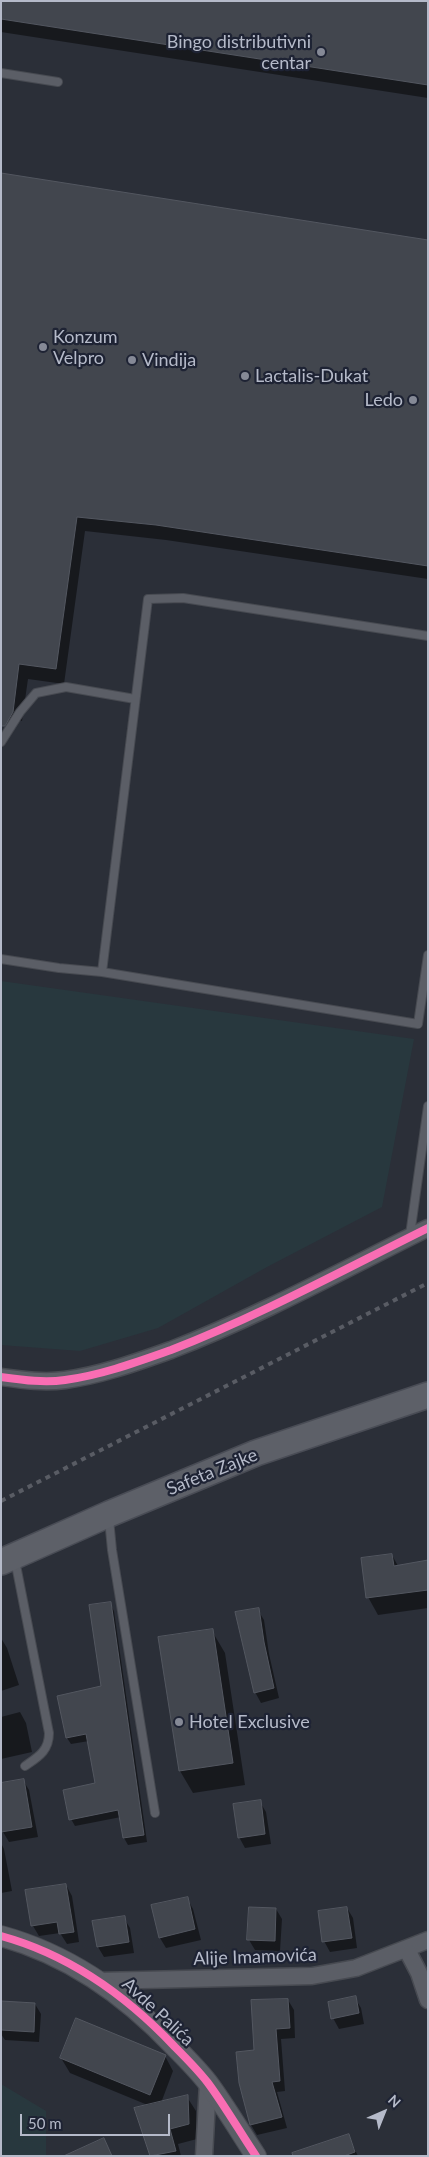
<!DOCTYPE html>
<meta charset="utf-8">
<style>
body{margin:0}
#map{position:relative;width:429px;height:2157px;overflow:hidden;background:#2b2f38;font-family:Lato,sans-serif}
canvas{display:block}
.frame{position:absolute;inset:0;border:2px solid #b5bac9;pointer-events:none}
.north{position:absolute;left:359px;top:2087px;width:50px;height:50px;-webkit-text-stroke:4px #1e2334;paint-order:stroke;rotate:44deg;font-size:14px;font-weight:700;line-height:20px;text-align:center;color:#b5bac9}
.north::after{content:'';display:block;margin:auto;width:18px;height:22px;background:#b5bac9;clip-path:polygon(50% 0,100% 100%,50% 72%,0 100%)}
.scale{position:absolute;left:20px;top:2114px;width:150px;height:22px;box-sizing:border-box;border:2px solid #b5bac9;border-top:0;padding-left:6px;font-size:15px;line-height:18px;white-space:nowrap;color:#b5bac9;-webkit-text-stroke:4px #1e2334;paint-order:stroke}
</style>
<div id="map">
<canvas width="429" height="2157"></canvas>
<div class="frame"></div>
<div class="north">N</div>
<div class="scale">50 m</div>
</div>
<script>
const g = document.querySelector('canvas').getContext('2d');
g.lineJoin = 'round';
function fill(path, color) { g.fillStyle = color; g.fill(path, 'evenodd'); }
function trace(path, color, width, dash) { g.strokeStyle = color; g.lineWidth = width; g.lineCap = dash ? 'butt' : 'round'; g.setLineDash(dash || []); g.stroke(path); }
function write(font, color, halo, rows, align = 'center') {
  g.font = font + ' Lato,sans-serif'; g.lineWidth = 4.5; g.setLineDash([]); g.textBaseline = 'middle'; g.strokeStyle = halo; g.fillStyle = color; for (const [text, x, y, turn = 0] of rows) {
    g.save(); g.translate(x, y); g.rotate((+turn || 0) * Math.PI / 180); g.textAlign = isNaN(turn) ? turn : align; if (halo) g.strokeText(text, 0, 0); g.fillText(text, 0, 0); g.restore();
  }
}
fill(new Path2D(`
 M1 981 414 1039 382 1207 267 1267 158 1328 80 1351 1 1345Z
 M1 2084 46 2111V2156H1Z`), '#28383e');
fill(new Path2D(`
 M1 1H428V98L1 32Z
 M1 174 428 242V579L166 540 85 531 64 684 28 679 22 721 1 719Z
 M392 1555 398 1566 428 1561V1608L378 1615 368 1597Z
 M110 1604 114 1611 147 1842 128 1845 124 1838 121 1817 75 1826 71 1819 97 1784 89 1741 71 1744 67 1738 102 1687Z
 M258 1610 264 1620 269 1654 279 1698 261 1703 255 1692Z
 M212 1631 225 1653 245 1785 193 1793 180 1771Z
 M1 1638 7 1648 19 1685 1 1691Z
 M20 1712 26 1723 32 1752 1 1759V1717Z
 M23 1780 29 1790 38 1837 9 1842 3 1832Z
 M260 1802 266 1812 271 1844 245 1848 239 1837Z
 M1 1843 4 1849 12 1891 1 1893Z
 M66 1885 72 1896 79 1942 67 1944 60 1933 39 1936 33 1926 27 1891Z
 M187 1898 193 1909 201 1940 166 1948 160 1938Z
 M347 1908 353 1918 357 1948 330 1952 324 1941Z
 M276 1909 282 1919 280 1951 255 1950 249 1940Z
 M124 1918 130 1928 134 1953 104 1957 98 1947Z
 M355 1998 361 2008 364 2024 339 2029 333 2018Z
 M288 2000 294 2010 295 2038 281 2039 285 2091 277 2092 287 2128 257 2135 251 2125 240 2083 255 2051Z
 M1 2002 35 2004 41 2014 39 2042 5 2040 1 2034Z
 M165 2056 173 2071 161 2103 187 2097 196 2111 197 2139 178 2144 181 2156H151L150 2106 70 2073 61 2058Z
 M348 2136 358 2156H316Z`), '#0007');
const building = new Path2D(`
 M1 1H428V85L1 19Z
 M1 173 428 240V566L156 525 77 517 56 669 19 664 13 712 5 726H1Z
 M392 1554 394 1566 428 1560V1590L366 1598 361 1558Z
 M111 1602 144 1835 123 1838 118 1810 69 1820 63 1790 95 1783 86 1734 66 1738 57 1696 101 1686 89 1605Z
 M259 1608 264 1642 274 1688 254 1693 235 1612Z
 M213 1629 233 1763 179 1771 158 1637Z
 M24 1779 32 1827 1 1832V1783Z
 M261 1800 265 1834 238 1838 233 1804Z
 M66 1884 74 1932 59 1934 57 1922 31 1926 25 1890Z
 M188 1897 195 1929 159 1938 151 1905Z
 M249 1907 276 1908 275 1941 247 1940Z
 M347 1907 352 1938 322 1942 318 1911Z
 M125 1916 129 1942 97 1947 92 1921Z
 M356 1996 359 2013 331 2019 328 2002Z
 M288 1999 290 2028 276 2029 280 2081 272 2082 282 2117 250 2125 239 2083 236 2052 254 2050 251 2000Z
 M1 2001 35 2003 34 2032 1 2030Z
 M76 2018 166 2055 150 2095 60 2058Z
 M188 2095 189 2124 170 2129 176 2151 150 2156 134 2108Z
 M349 2134 355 2152 344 2156H293L292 2153Z
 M104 2138 112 2156H64Z`);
fill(building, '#42464e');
trace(building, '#535760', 1);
const service = new Path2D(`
 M1 73 58 82
 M1 742 20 712 36 693 66 687 135 699
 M1 959 59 968 102 972 418 1024 428 955
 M102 972 148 599 183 598 428 636
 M410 1235 428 1106
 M109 1519 112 1550 155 1813
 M15 1560 49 1733C49 1751 38 1757 25 1766`);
const minor = new Path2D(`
 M1 1377C23 1380 44 1383 65 1380 102 1375 137 1362 171 1350 259 1316 343 1270 428 1228
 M407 1950 419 1973 428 2000
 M100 1981 312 1976 356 1968 428 1940
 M204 2156 208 2083`);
const tertiary = new Path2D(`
 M1 1936C70 1955 126 1995 175 2047 186 2058 198 2070 208 2083 225 2106 240 2132 256 2156`);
const primary = new Path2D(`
 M1 1562 109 1514 256 1453 428 1395`);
trace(service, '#474a51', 10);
trace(minor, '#474a51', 19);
trace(tertiary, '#474a51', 22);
trace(primary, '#494c55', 28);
trace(service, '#5b5e66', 8);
trace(minor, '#5b5e66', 16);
trace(tertiary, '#5b5e66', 20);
trace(primary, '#5d6068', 25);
trace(new Path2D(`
 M1 1501 428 1283`), '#595c64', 4, [5, 5]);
trace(new Path2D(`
 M1 1377C23 1380 44 1383 65 1380 102 1375 137 1362 171 1350 259 1316 343 1270 428 1228
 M1 1936C70 1955 126 1995 175 2047 186 2058 198 2070 208 2083 225 2106 240 2132 256 2156`), '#f96db3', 8);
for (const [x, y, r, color] of [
 [321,52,5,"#858996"],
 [43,347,5,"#858996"],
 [132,360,5,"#858996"],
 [245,376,5,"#858996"],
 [413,400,5,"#858996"],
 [179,1722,5,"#858996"]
]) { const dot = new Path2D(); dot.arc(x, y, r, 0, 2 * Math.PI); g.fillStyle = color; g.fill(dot); trace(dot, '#1e2334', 2); }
write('18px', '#b5bac9', '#1e2334', [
 ["Bingo distributivni",311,42,"right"],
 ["centar",311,63,"right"],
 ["Konzum",53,337],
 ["Velpro",53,358],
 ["Vindija",142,360],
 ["Lactalis-Dukat",255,376],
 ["Ledo",403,400,"right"],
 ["Hotel Exclusive",189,1722]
], 'left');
write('18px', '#b5bac9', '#1e2334', [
 ["Safeta Zajke",212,1472,-22],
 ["Alije Imamovića",255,1957,-2],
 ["Avde Palića",158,2012,43]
]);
</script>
